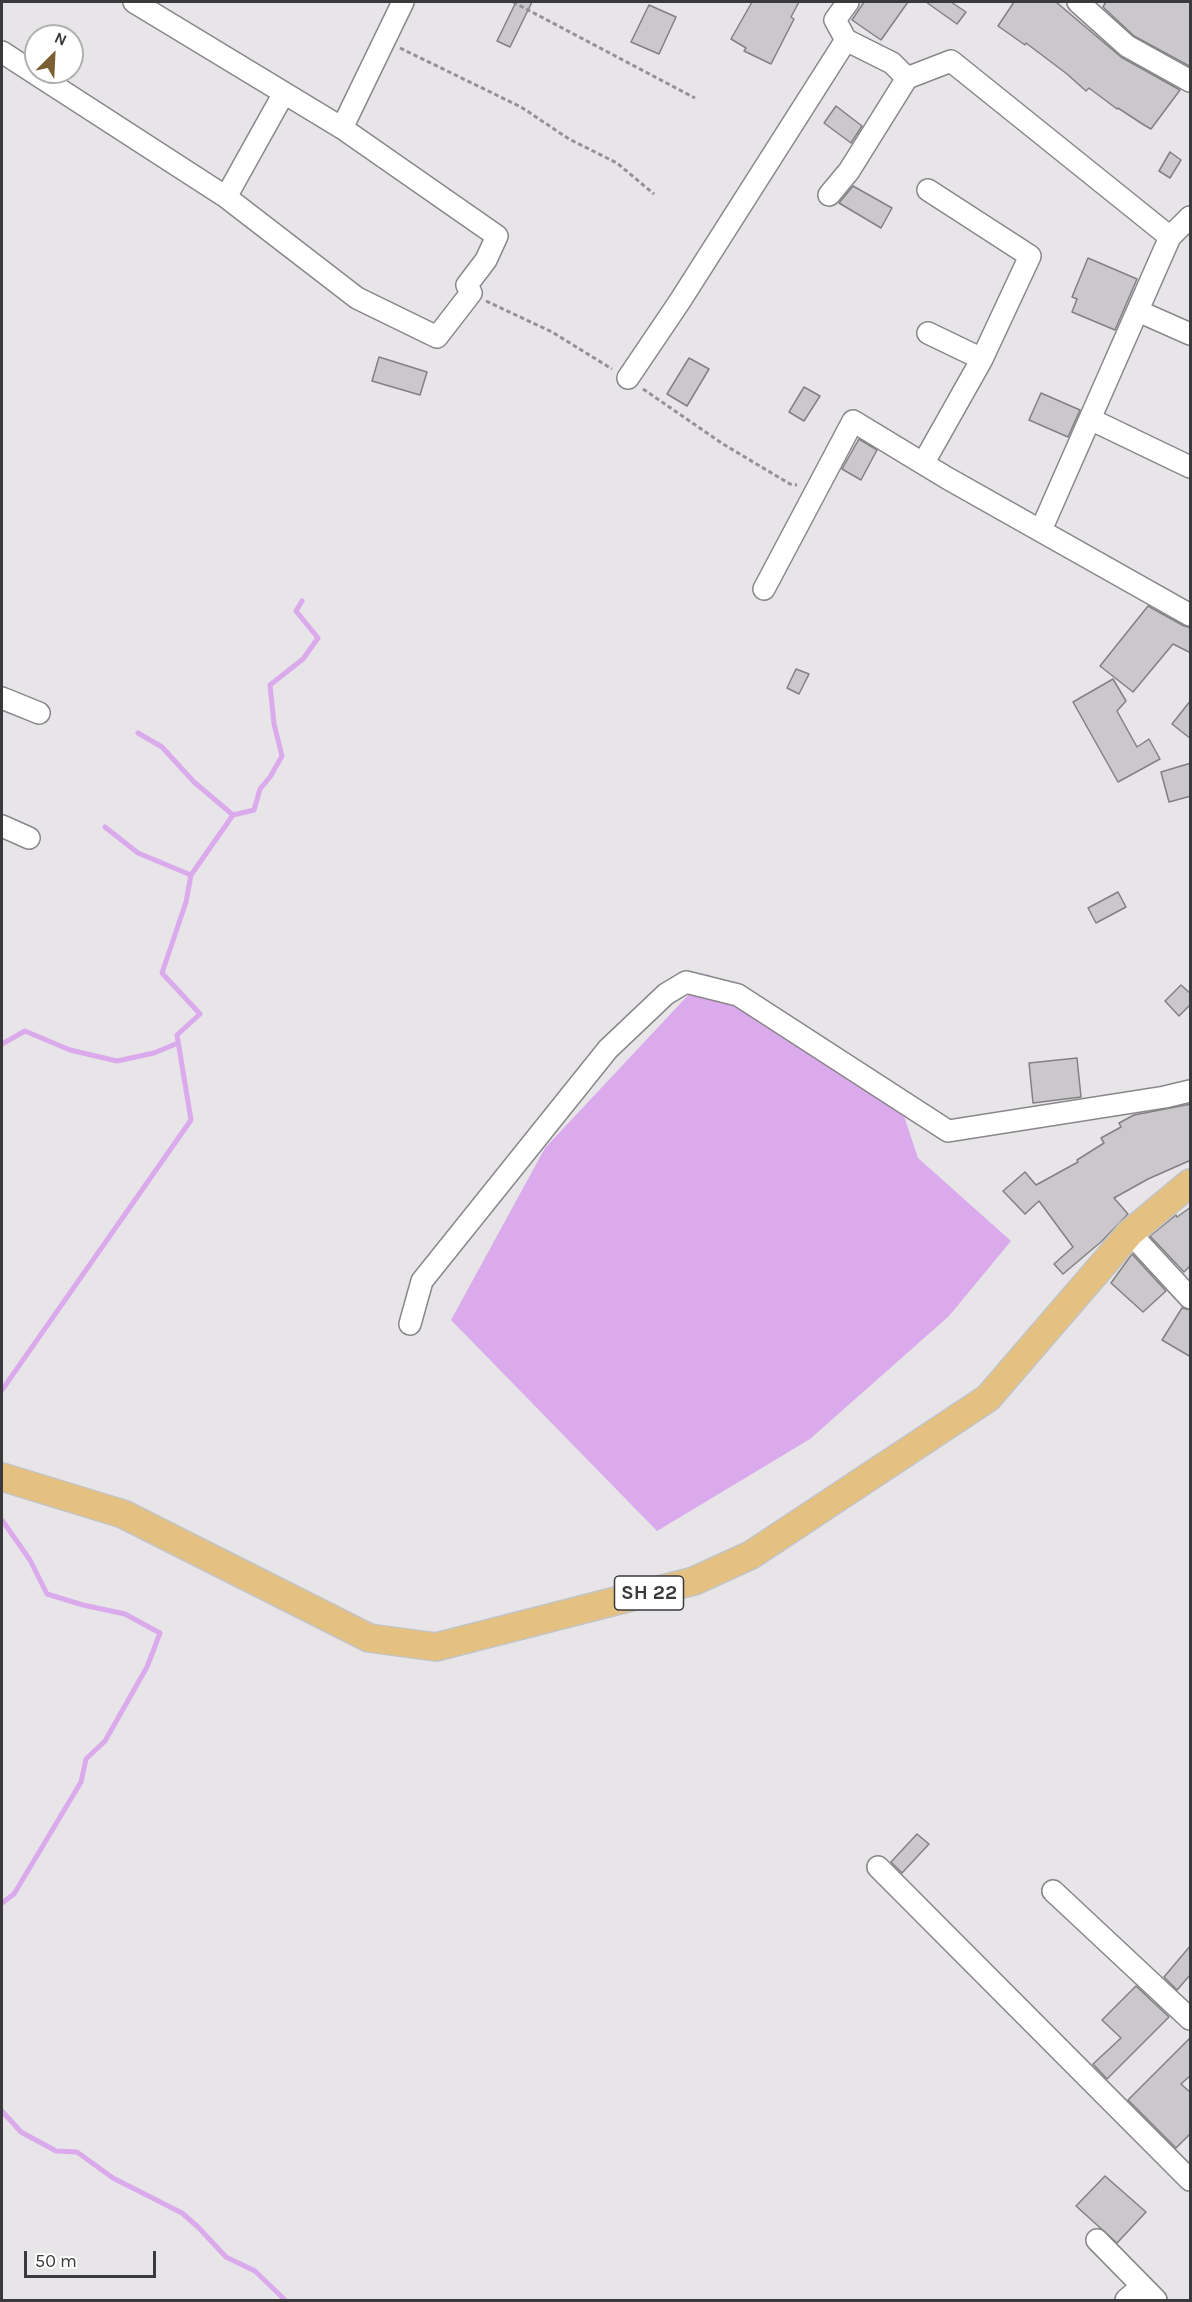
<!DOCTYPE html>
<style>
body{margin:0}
#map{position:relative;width:1192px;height:2302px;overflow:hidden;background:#e7e5e8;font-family:Karla,sans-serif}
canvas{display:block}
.frame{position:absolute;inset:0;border:3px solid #3a393b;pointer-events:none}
.north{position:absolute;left:24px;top:24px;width:60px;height:60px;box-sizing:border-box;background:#fff;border:2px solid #b0b0b1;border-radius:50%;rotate:24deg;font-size:16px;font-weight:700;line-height:24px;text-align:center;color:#3a393b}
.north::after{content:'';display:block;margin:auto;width:21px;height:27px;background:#7b5e31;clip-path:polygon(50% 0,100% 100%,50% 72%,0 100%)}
.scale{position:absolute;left:24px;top:2251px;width:132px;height:27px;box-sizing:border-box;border:3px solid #3a393b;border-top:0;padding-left:8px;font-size:18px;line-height:21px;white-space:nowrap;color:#3a393b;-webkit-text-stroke:4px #fff;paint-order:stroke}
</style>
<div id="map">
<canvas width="1192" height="2302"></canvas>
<div class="frame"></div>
<div class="north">N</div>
<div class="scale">50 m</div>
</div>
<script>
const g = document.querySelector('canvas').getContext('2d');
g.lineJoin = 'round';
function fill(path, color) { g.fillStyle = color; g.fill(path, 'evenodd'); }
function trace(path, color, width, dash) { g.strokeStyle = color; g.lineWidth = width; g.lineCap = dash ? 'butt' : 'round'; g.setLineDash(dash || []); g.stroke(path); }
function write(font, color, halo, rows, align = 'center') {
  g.font = font + ' Karla,sans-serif'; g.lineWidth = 4.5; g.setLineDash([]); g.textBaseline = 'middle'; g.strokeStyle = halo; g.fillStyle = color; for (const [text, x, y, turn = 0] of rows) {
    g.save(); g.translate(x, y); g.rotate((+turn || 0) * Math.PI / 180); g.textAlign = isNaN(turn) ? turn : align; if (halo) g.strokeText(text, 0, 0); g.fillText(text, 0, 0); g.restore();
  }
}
fill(new Path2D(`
 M708 974 903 1113 918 1158 1011 1241 949 1316 810 1439 657 1531 451 1320 545 1148Z`), '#daaaec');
trace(new Path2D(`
 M138 733 162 747 194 782 233 815
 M105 827 138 853 191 875
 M2 1044 25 1031 70 1050 117 1061 154 1053 178 1043
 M2 1390 191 1120 177 1035 200 1014 162 973 186 902 191 875 233 815 254 810 260 789 270 777 282 756 274 724 270 685 303 659 318 638 296 611 302 601
 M2 1520 30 1560 47 1594 83 1605 125 1614 160 1633 147 1667 105 1741 86 1759 81 1782 14 1894 2 1903
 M2 2111 21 2132 56 2151 77 2152 113 2178 182 2213 198 2227 226 2257 255 2271 285 2300`), '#daaaec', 5);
const building = new Path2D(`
 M516 2H532L510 47 497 41Z
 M752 2H799L791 17 794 19 771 64 744 51 746 48 731 39Z
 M864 2H908L881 40 852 20Z
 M926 2H951L966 12 957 24Z
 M1014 2H1056L1121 57 1180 90 1151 129 1144 125 1118 108 1117 109 1089 88 1086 91 1067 74 1026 43 1025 45 998 26Z
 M1106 2H1191V67L1134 36 1103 7Z
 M649 5 676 17 659 54 631 42Z
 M836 106 862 126 851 143 824 123Z
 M1170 152 1181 160 1170 178 1159 171Z
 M853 186 892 208 881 228 839 203Z
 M1088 258 1137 279 1115 330 1072 312 1077 299 1072 297Z
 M379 357 427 372 420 395 372 381Z
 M689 358 709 369 687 406 667 394Z
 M804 387 820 396 804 421 789 412Z
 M1041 393 1080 410 1068 437 1029 420Z
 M859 439 877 450 861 480 842 469Z
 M1148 606 1184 626 1191 628V653L1173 644 1133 692 1100 666Z
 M796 669 809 674 799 694 787 688Z
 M1113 679 1126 701 1117 711 1137 747 1149 739 1160 759 1118 782 1073 702Z
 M1191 700V739L1172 724Z
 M1191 763V796L1169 802 1161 772Z
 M1118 892 1126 907 1096 923 1088 908Z
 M1181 985 1191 994V1004L1179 1016 1165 1001Z
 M1077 1058 1081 1097 1033 1103 1029 1063Z
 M1191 1104V1160L1148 1179 1114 1198 1128 1214 1102 1241 1063 1274 1054 1264 1073 1247 1039 1201 1025 1214 1003 1191 1025 1172 1036 1185 1078 1162 1077 1160 1104 1143 1101 1138 1121 1127 1119 1123 1134 1115Z
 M1191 1207V1265L1184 1272 1150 1236 1176 1215 1177 1217Z
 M1132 1254 1166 1291 1143 1312 1111 1283Z
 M1182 1308 1191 1310V1357L1162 1340Z
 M917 1834 929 1844 902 1873 891 1862Z
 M1191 1945V1974L1177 1990 1164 1977Z
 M1136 1986 1169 2017 1107 2079 1093 2064 1121 2038 1102 2020Z
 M1191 2037V2075L1181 2084 1191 2093V2133L1176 2148 1128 2100Z
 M1105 2176 1146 2212 1117 2243 1076 2206Z`);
fill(building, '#cac8cb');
trace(building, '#828083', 1.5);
const minor = new Path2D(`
 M1078 2 1127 46 1190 81
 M2 52 226 197 357 298 437 337 471 293 467 285 486 260 497 236 342 128 134 2
 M907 78 951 61 1170 237
 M342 128 403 2
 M829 195 849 171 907 78 892 63 846 40
 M226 197 284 93
 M1138 311 1190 334
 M928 333 982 359
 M628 378 680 301 846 40 835 20 848 2
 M1090 419 1190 467
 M924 462 982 359 1030 256 928 190
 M1041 530 1170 237 1190 217
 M764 589 853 421 947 478 1190 615
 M2 698 39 713
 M2 826 29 838
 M1130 1233 1190 1298
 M410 1324 422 1281 608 1049 666 994 686 982 738 995 948 1131 1165 1097 1190 1091
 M878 1867 1190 2180
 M1053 1891 1190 2019
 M1097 2240 1156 2300
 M1126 2300 1142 2286`);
const major = new Path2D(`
 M2 1477 123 1514 369 1638 436 1647 694 1581 751 1555 988 1398 1130 1233 1190 1183`);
trace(minor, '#89878a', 24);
trace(major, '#c4c4c4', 30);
trace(new Path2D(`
 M513 2 695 98
 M400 48 521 107 569 139 617 163 654 194
 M486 301 552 332 612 369
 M643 389 723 444 790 484 797 485`), '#949295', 3, [4.5, 3]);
trace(minor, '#fff', 21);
trace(major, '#e4c081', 27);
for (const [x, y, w] of [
 [649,1593,69]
]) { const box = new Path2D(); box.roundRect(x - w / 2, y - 17, w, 34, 4.5); g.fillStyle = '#fff'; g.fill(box); trace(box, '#3a393b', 1.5); }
write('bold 20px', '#3a393b', null, [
 ["SH 22",649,1593]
]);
</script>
